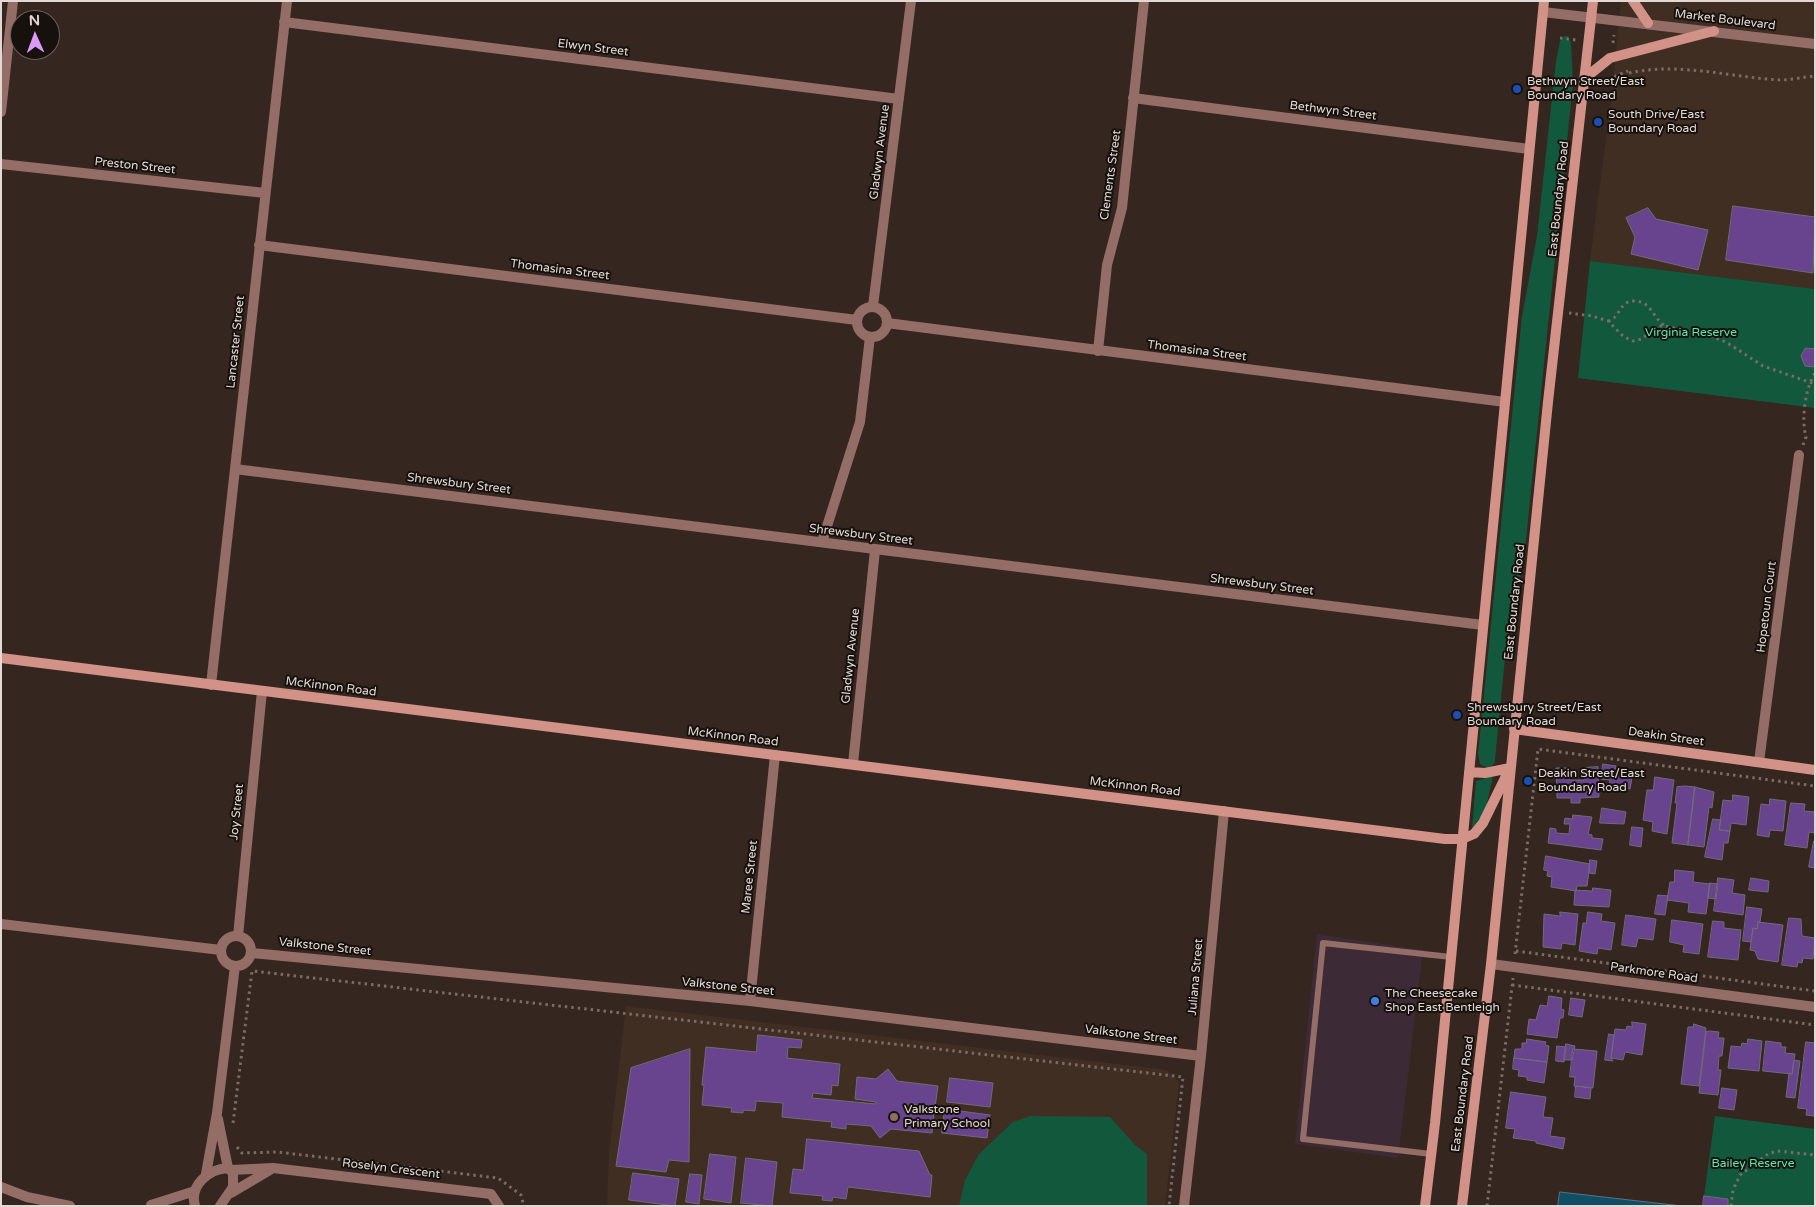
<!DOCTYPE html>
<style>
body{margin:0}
#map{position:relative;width:1816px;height:1207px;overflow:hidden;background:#35261f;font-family:"Varela Round",sans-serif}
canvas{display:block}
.frame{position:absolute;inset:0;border:2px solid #e3d9d4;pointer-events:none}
.north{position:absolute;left:10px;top:10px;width:50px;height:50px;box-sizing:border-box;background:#17110e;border:1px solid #69615d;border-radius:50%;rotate:358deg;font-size:14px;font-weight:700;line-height:20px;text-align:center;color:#e3d9d4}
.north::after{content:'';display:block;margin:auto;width:18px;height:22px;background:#dc99f5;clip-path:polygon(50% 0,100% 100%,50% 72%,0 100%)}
</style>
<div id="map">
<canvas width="1816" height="1207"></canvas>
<div class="frame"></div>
<div class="north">N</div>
</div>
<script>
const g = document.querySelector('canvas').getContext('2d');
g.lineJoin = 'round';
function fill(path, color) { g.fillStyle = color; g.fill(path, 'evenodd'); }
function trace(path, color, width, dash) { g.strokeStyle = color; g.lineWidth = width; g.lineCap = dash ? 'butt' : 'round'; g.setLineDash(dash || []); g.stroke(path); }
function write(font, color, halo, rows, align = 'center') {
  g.font = font + ' "Varela Round",sans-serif'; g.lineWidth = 4; g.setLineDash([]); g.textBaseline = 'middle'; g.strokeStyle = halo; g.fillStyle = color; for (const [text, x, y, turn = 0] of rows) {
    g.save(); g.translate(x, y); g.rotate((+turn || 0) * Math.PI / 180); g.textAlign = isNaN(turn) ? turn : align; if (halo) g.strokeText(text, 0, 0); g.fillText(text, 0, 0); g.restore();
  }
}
fill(new Path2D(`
 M1317 934 1423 950 1398 1158 1295 1144Z`), '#3c2b36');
fill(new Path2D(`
 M1621 1H1815V289L1590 261 1612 93Z
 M626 1006 1167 1070 1179 1082 1165 1206H607L609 1153Z`), '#412e23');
fill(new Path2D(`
 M1565 36H1568L1571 43 1573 83 1524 559 1506 648 1495 760 1494 764 1488 768 1480 764 1478 754 1522 316 1537 236 1556 61 1560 41Z
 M1590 261 1815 289V408L1578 378Z
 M1493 776 1485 812 1472 828 1476 781Z
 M1031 1116 1110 1117 1135 1145 1147 1154V1206H959L965 1180 979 1154 1013 1122Z
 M1715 1116 1815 1129V1206H1728V1199L1704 1196Z`), '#12583d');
const water = new Path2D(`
 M1560 1192 1682 1206H1558Z`);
fill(water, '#124d66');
trace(water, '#517787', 1);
const building = new Path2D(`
 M1733 206 1815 217 1813 273 1726 260Z
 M1648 208 1656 219 1708 230 1698 270 1631 254 1635 237 1626 218Z
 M1806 348 1815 349V367L1805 366 1801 356Z
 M1603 764 1616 766 1615 770 1633 772 1630 789 1609 786 1610 780 1601 779Z
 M1598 767 1599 797 1580 798V803H1571V798H1557L1556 768H1569V780H1584V768Z
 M1655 777 1674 780 1667 834 1652 831 1653 822 1643 820 1647 790H1653Z
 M1686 786 1695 787 1688 845 1672 843 1677 803H1675L1677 787Z
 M1695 787 1714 792 1712 808 1709 807 1704 847 1688 845Z
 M1733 795 1749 797 1746 825 1731 823 1730 831 1719 830 1723 800 1732 801Z
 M1770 799 1786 801 1783 831 1770 830 1769 837 1757 835 1761 804 1769 805Z
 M1791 803 1805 804 1804 811 1815 812V833L1809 832 1807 848 1785 845Z
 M1602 808 1626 812 1624 824 1600 823Z
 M1573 815 1592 817 1588 834 1592 835V838L1603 839 1601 850 1548 843 1550 828 1556 829V833L1569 834 1570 824H1564L1565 818 1572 819Z
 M1713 819 1721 820 1719 830 1730 831 1728 843H1724L1722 860 1705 857Z
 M1632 827 1643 828 1641 847 1630 845Z
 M1814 841H1815V868L1809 867Z
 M1546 856 1590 864 1587 886H1577L1576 891 1551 887 1552 877 1547 876 1548 871 1544 870Z
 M1590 860 1597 861 1595 874 1589 873Z
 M1675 870 1694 872 1693 882 1710 884 1706 914 1688 912 1689 903 1667 900 1670 882H1674Z
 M1718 878 1734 880 1732 893 1745 895 1743 915 1714 911Z
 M1751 878 1769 881 1768 892 1749 890Z
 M1710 883 1718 884 1716 899 1708 898Z
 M1593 888 1611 890 1609 907 1574 905 1575 890 1592 891Z
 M1658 895 1668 896 1665 915 1655 914Z
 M1747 907 1762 909 1760 922H1758L1757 929 1753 928 1751 942 1743 941Z
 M1560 912 1578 914 1575 945 1562 943 1561 949 1543 947 1544 914 1560 916Z
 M1588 912 1602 914 1601 921 1615 923 1611 950 1598 948 1597 954 1579 951 1583 923H1586Z
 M1626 915 1656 919 1653 940 1638 938 1636 947 1622 945Z
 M1789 918 1801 919 1802 936 1815 938 1813 959 1803 958 1802 963 1798 962 1797 967 1782 965Z
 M1672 920 1703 924 1699 954 1683 952 1684 945 1670 942Z
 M1713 921 1724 922V928L1741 930 1738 960 1708 957Z
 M1758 922 1783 925 1778 962 1758 959 1755 951 1750 950 1753 928 1757 929Z
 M1549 996 1562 998 1561 1009 1564 1010 1563 1018H1560L1557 1038 1527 1034 1529 1019 1536 1020 1540 1005 1547 1006Z
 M1571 998 1585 1000 1582 1017 1569 1015Z
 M1632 1022 1646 1024 1642 1055 1625 1052 1623 1060 1611 1058 1615 1029 1626 1030 1627 1026 1632 1027Z
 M1694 1024 1706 1028 1699 1086 1681 1084 1688 1027H1693Z
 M1710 1031 1719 1032 1718 1038H1724L1722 1056H1719L1718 1070H1721L1718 1095 1699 1093 1706 1032Z
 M1609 1034 1614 1035 1611 1058 1613 1061 1605 1060Z
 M758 1035 802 1040 801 1048 788 1047 787 1058 840 1064 838 1086 832 1085 831 1095 813 1093 812 1098 876 1104V1102L855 1099 857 1077 876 1079 888 1069 897 1081 938 1086 935 1107 910 1104 909 1110 934 1113 932 1133 891 1129 880 1138 871 1126 846 1124V1129L831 1127 832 1122 782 1117 783 1103 756 1101 755 1111 743 1110V1113L731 1112 732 1108 702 1105 704 1085H702L706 1047 756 1052Z
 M1527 1039 1546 1042 1545 1045 1549 1046 1547 1062 1514 1058 1515 1049H1522V1043H1526Z
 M1748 1039 1762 1041 1759 1071 1728 1068 1731 1046 1741 1047 1742 1043 1747 1044Z
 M1766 1041 1781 1043V1047H1786L1785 1053 1795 1054 1792 1074 1763 1071Z
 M1806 1042 1815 1043V1116L1806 1115 1807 1109 1798 1108Z
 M1566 1044 1575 1046 1572 1060H1564Z
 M1557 1046 1566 1047 1564 1062 1556 1061Z
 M690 1049 689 1162 669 1160 666 1172 616 1166 631 1068Z
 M1573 1049 1597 1051 1593 1088 1574 1086 1575 1077H1570Z
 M1514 1058 1547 1062 1544 1083 1527 1080V1077L1518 1076 1519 1070 1513 1069Z
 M1794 1060 1800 1061 1795 1098 1786 1097 1789 1073 1792 1074Z
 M950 1078 993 1083 990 1107 947 1102Z
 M1576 1086 1591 1088 1590 1099 1575 1097Z
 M1722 1088 1737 1090 1734 1110 1719 1108Z
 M1511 1092 1546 1097 1543 1117 1553 1118 1550 1136 1565 1138 1563 1149 1536 1143V1141L1513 1138 1515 1129 1506 1128Z
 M945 1109 990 1115 987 1138 942 1133Z
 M807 1139 919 1151 930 1175H932L930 1197 848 1187 846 1199 833 1197 832 1201 822 1200 823 1196 790 1193 793 1169 803 1170Z
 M710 1154 736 1157 731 1203 704 1199Z
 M746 1158 777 1162 772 1206 741 1203Z
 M633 1173 679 1179 675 1206 629 1200Z
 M690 1174 702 1175 699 1204 686 1202Z
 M1704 1196 1728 1199V1206H1703Z`);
fill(building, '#67448d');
trace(building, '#716a7a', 1);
trace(new Path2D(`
 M1560 38 1576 40
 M1613 43 1614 35
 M1629 73C1680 62 1728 77 1780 80 1791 80 1803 77 1815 76
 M1605 86 1616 76 1628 71
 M1569 313 1592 316 1608 321 1624 337 1633 341 1642 339 1657 326H1665L1710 336 1726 342 1763 366 1815 384
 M1608 321C1620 319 1619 300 1635 301 1652 302 1652 317 1664 325
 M1803 445 1806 437C1801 419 1805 389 1815 373
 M1516 951 1815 991
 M1515 954 1538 749 1815 786
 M1512 985 1815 1025
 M233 1123 252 971 1183 1077 1169 1206
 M237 1147 242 1153 277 1152 498 1178 521 1195 524 1206
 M1487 1206 1513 978
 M1731 1206 1733 1190 1740 1175 1768 1154 1777 1151 1815 1155`), '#796c66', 3, [2.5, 4]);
trace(new Path2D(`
 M1431 1154 1303 1139 1323 943 1451 957`), '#956d67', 6);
trace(new Path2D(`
 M1543 12 1815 44
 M284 22 899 99
 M1133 98 1529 149
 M1 112 13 1
 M1 164 265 193
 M259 245 857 320
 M873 306 911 1
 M857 322a15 15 0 1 1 30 0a15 15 0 1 1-30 0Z
 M887 323 1505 402
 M1098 351 1107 265 1122 208 1144 1
 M235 469 1483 625
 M822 542 860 422 870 337
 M211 685 287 1
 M1759 762 1799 455
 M853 764 875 550
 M1 924 221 950
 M221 951a15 15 0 1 1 30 0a15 15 0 1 1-30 0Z
 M238 936 262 691
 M252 953 750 1001 1201 1056
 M1491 964 1815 1007
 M750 1001 775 755
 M218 1119 228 1168
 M231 1170 273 1168 491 1194 499 1206
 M206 1174 217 1113 235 966
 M1 1187 27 1197 70 1206
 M231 1193 270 1170
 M151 1205 195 1191
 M195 1206C189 1185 209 1169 228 1168L233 1173V1187L220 1206
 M1184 1206 1201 1056 1224 811`), '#956d67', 10);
trace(new Path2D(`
 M1633 1 1648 23
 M1585 78 1610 58 1714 31
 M1 658 1445 839H1462L1474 834 1483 823 1510 768
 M1514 729 1815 770
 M1469 772 1485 773 1510 768
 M1425 1206 1435 1123 1544 1
 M1462 1206 1491 964 1548 402 1593 1`), '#d29288', 10);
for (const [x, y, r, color] of [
 [1517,89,5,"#1a4fb4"],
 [1598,122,5,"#1a4fb4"],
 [1457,715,5,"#1a4fb4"],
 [1528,781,5,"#1a4fb4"],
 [1375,1001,5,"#3f7fe0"],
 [894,1117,5,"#8d6e63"]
]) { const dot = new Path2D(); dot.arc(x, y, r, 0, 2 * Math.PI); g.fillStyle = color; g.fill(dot); trace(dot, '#17110e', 2); }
write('12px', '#e3d9d4', '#17110e', [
 ["Market Boulevard",1725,20,7],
 ["Elwyn Street",593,48,7],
 ["Bethwyn Street",1333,111,7],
 ["Gladwyn Avenue",880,152,-83],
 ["Preston Street",135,166,6],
 ["Clements Street",1111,175,-82],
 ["East Boundary Road",1559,199,-84],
 ["Thomasina Street",560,270,7],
 ["Lancaster Street",236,342,-84],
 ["Thomasina Street",1197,351,7],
 ["Shrewsbury Street",459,484,7],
 ["Shrewsbury Street",861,535,7],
 ["Shrewsbury Street",1262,585,7],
 ["East Boundary Road",1515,602,-84],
 ["Hopetoun Court",1767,607,-83],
 ["Gladwyn Avenue",851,656,-84],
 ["McKinnon Road",331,687,7],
 ["McKinnon Road",733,737,7],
 ["Deakin Street",1666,737,8],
 ["McKinnon Road",1135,787,7],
 ["Joy Street",237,812,-84],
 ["Maree Street",750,877,-84],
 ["Valkstone Street",325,947,6],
 ["Parkmore Road",1654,973,8],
 ["Juliana Street",1196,977,-85],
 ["Valkstone Street",728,987,6],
 ["Valkstone Street",1131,1035,7],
 ["East Boundary Road",1463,1094,-83],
 ["Roselyn Crescent",391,1169,7]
]);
write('12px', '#e3d9d4', '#17110e', [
 ["Bethwyn Street/East",1527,82],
 ["Boundary Road",1527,96],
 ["South Drive/East",1608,115],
 ["Boundary Road",1608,129],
 ["Shrewsbury Street/East",1467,708],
 ["Boundary Road",1467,722],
 ["Deakin Street/East",1538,774],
 ["Boundary Road",1538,788],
 ["The Cheesecake",1385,994],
 ["Shop East Bentleigh",1385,1008],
 ["Valkstone",904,1110],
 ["Primary School",904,1124]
], 'left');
write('12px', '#5de8ad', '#17110e', [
 ["Virginia Reserve",1691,333],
 ["Bailey Reserve",1753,1164]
]);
</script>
